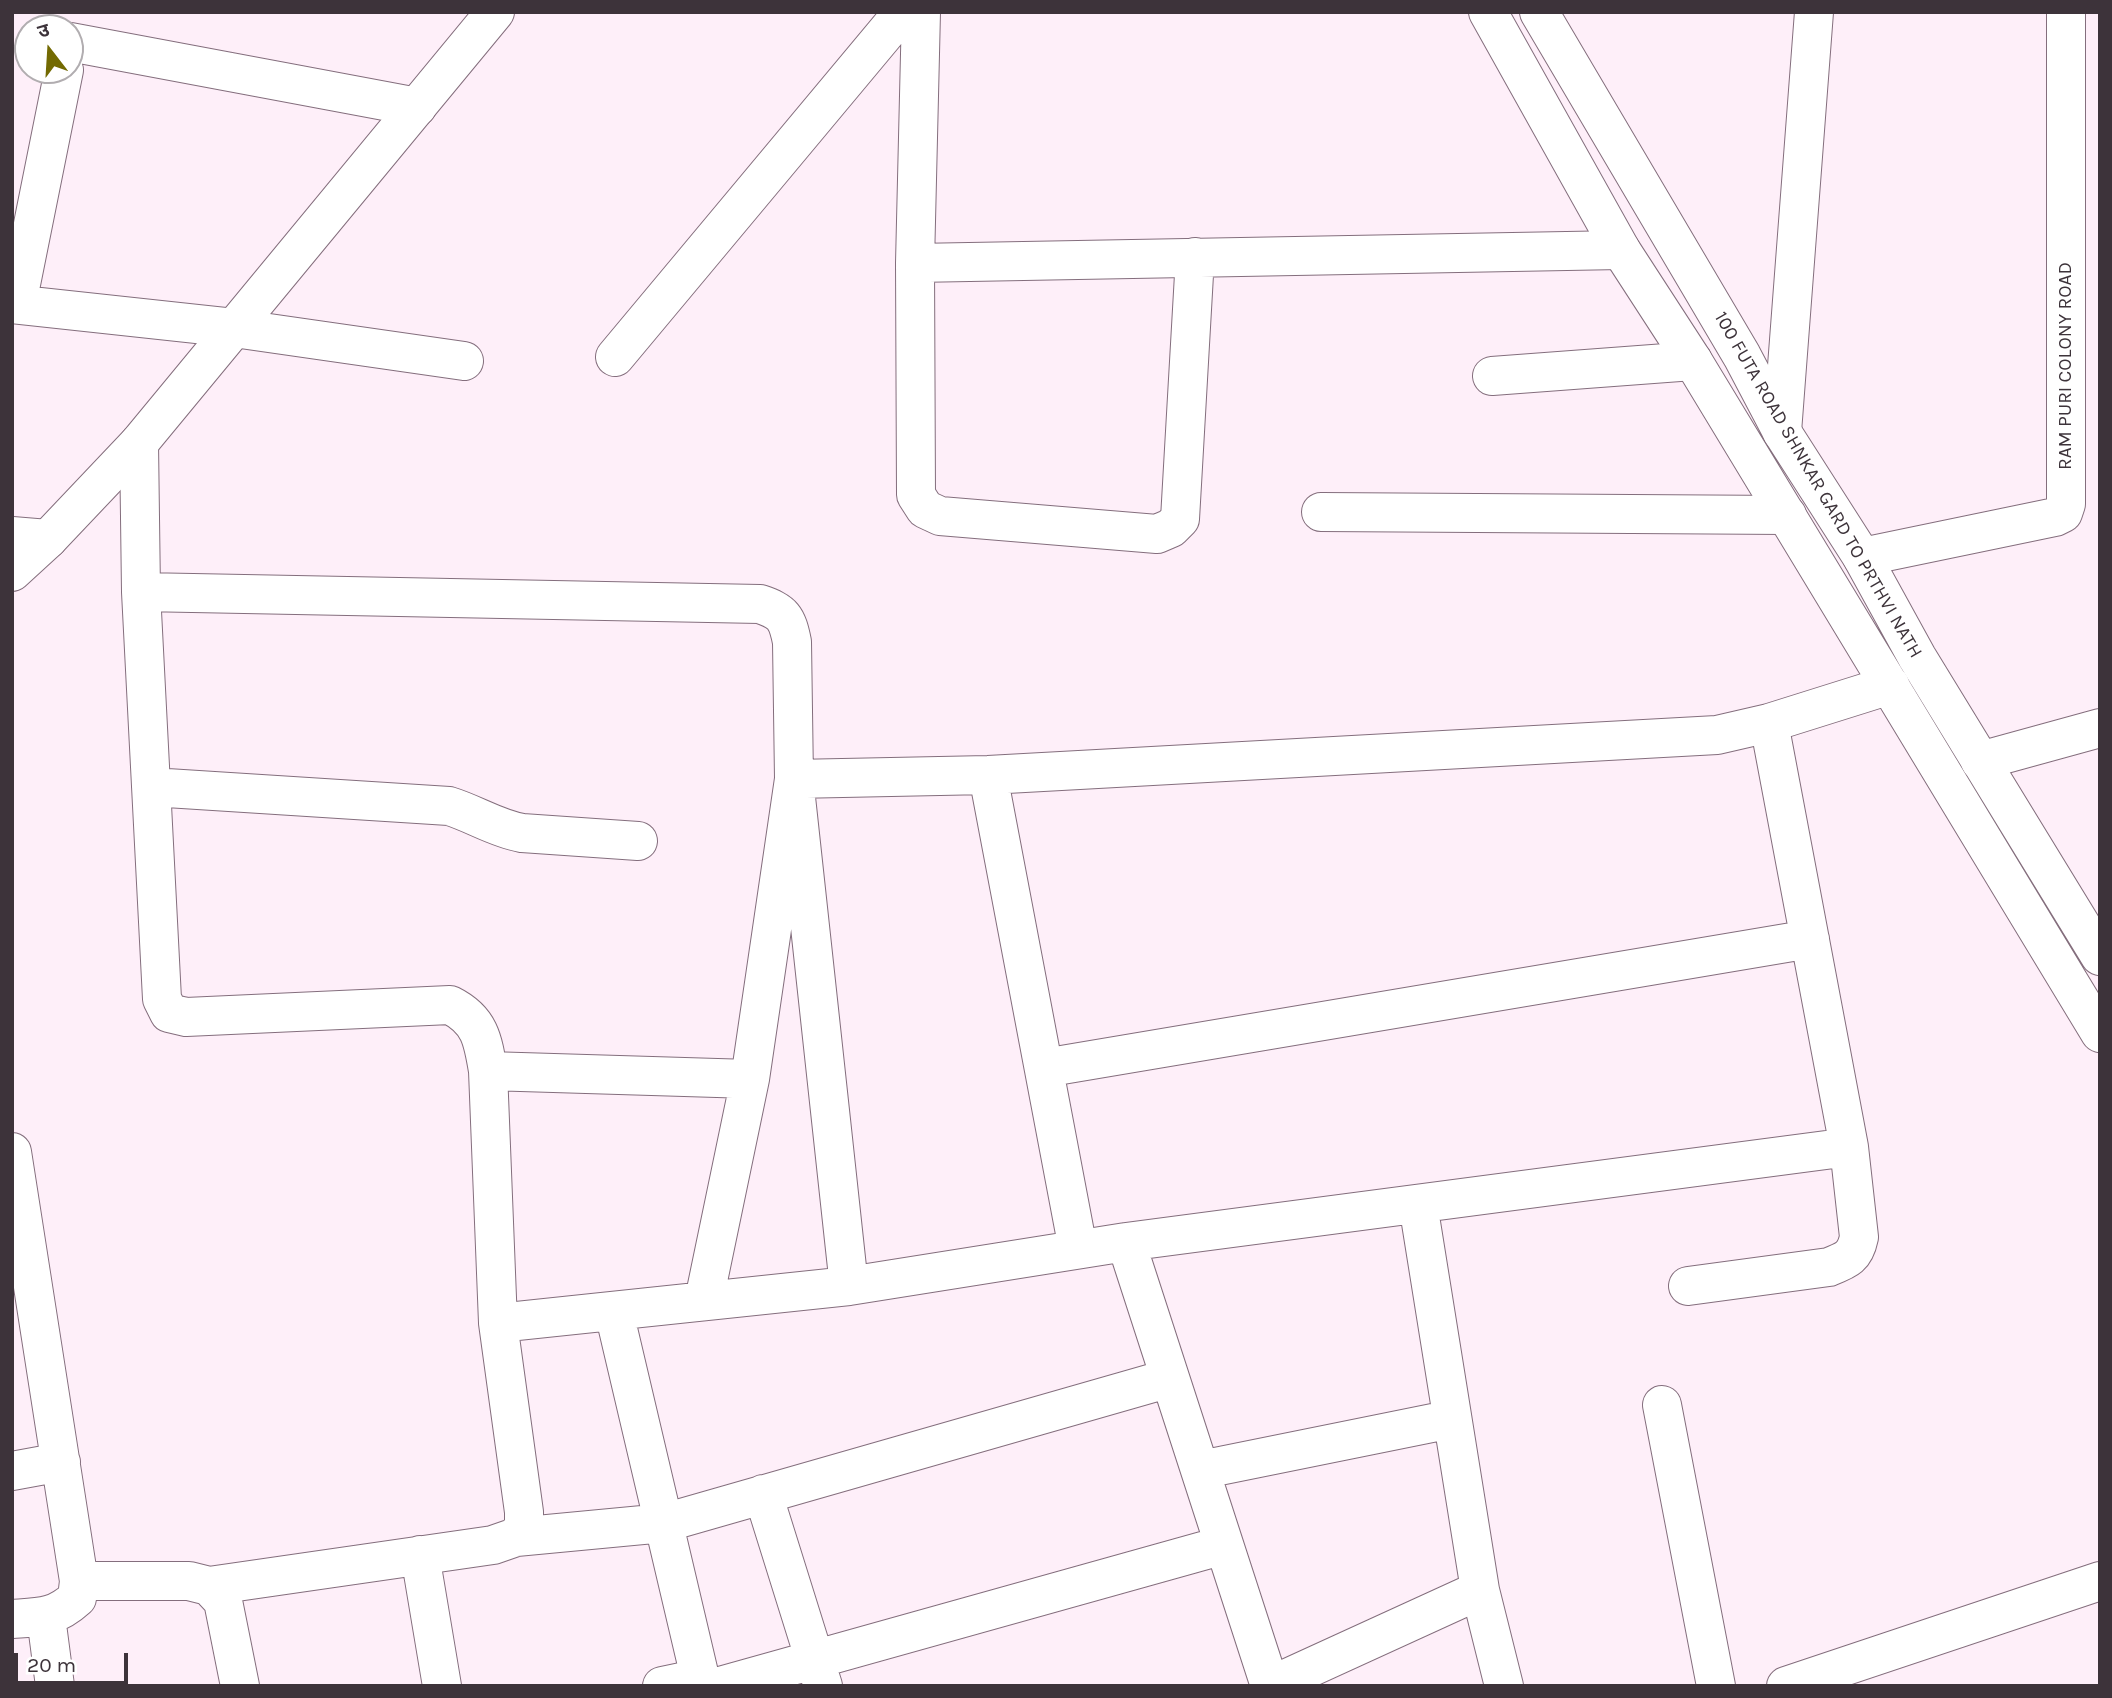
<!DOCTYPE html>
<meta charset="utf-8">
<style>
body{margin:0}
#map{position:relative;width:2112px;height:1698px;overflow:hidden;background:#feeff9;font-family:Karla,"Noto Sans Devanagari",sans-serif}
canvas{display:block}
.frame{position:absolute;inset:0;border:14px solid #3d333a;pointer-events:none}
.north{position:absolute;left:14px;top:14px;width:70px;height:70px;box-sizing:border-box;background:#fff;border:2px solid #b1adb0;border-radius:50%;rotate:343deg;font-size:19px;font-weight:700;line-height:28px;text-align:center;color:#3d333a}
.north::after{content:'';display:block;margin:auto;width:24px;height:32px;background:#736a02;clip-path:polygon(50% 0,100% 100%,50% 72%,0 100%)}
.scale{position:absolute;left:14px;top:1653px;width:114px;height:32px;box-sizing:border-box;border:4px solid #3d333a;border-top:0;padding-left:9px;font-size:21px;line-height:24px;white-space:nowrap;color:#3d333a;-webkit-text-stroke:5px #fff;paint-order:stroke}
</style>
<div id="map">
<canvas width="2112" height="1698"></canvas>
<div class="frame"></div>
<div class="north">उ</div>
<div class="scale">20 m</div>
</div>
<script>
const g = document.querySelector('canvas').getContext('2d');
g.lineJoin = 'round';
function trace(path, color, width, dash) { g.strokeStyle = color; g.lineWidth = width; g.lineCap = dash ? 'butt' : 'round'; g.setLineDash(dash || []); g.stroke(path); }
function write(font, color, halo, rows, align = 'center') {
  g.font = font + ' Karla,sans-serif'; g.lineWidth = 6; g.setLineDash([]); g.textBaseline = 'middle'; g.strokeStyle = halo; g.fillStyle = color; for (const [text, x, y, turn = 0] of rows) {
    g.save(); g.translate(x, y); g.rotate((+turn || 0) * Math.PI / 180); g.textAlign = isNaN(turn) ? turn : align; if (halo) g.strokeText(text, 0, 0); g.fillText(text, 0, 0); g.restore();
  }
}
const minor = new Path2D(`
 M921 12 915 263 916 495 925 509 940 516 1157 534 1171 528 1180 519 1195 257
 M70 42 417 107
 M915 263 1621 250
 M12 304 234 328 464 361
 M17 304 64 70
 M615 357 903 12
 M1492 376 1693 361
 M1782 432 1814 12
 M139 443 141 592 162 999 169 1013 186 1017 450 1005C480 1020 483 1040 488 1071L498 1323 524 1512V1526L516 1537 493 1545 209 1586
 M1321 512 1787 515
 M12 536 48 539
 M1862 557 2055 517 2063 513 2066 504V12
 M141 592 760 604C783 612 787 617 792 642L794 779 849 1286 1126 1242 1849 1147
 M1980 761 2100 728
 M988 775 1078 1249
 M151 787 449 806C475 814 495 828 522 833L638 841
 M1044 1068 1810 939
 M488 1071 750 1079
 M12 1152 79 1581 77 1598C55 1618 41 1617 12 1619
 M1418 1204 1480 1590 1504 1686
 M1126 1242 1270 1686
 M1688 1286 1829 1267C1847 1260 1855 1257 1859 1237L1849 1147 1769 723
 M704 1300 750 1079 794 779 988 775 1717 735 1769 723 1890 685
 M614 1312 702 1686
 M498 1323 849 1286
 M1662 1405 1716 1686
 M1200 1470 1452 1419
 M12 1471 61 1462
 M763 1494 823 1686
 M516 1537 664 1523 1170 1378
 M420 1555 442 1686
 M79 1581H189L209 1586 223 1601 240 1686
 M46 1617 55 1686
 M662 1686 700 1678
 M720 1686 1224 1545
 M1270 1686 1480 1590
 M1786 1686 2100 1581`);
const tertiary = new Path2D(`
 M1488 12 1621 250 1693 361 2100 1033
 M1539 12 1742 356 1782 432 1862 557 1917 657 2100 956
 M12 572 48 539 139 443 495 12`);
trace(minor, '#846e7d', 40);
trace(tertiary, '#846e7d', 40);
trace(minor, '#fff', 38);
trace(tertiary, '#fff', 38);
write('19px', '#3d333a', '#fff', [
 ["RAM PURI COLONY ROAD",2066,366,-90],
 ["100 FUTA ROAD SHNKAR GARD TO PRTHVI NATH",1818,485,60]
]);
</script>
